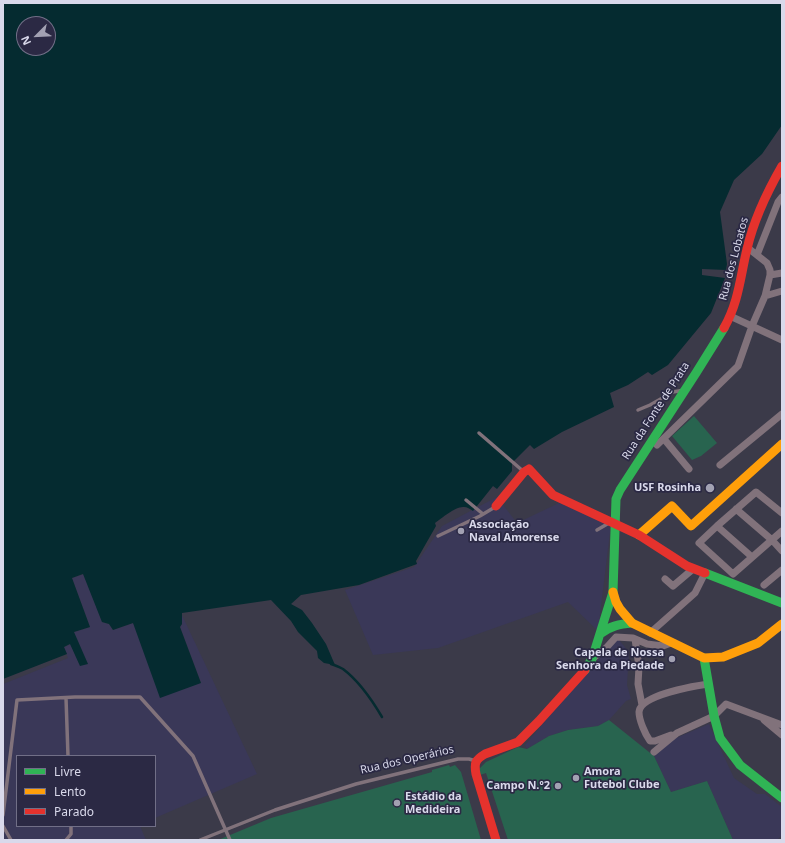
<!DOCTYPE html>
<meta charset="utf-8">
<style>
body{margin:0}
#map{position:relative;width:785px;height:843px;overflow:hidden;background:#3b3a49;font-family:"Noto Sans",sans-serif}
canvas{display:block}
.frame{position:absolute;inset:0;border:4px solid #d9d9eb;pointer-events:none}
.legend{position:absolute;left:16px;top:755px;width:140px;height:72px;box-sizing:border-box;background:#2b2944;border:1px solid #716f87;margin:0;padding:5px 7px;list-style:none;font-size:12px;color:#d9d9eb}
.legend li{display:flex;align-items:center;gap:8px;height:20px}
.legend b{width:20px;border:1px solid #716f87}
.north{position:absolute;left:16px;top:16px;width:40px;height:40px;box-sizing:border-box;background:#2b2944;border:1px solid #716f87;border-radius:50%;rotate:246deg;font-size:11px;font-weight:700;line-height:16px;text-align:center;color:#d9d9eb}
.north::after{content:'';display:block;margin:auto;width:14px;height:18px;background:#a2a1b2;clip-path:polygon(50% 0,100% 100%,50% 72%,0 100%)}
</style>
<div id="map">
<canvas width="785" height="843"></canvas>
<div class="frame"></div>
<ul class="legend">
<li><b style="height:5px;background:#30b455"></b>Livre</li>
<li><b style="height:5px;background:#ff9f0a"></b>Lento</li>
<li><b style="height:5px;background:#e5322d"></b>Parado</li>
</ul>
<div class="north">N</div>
</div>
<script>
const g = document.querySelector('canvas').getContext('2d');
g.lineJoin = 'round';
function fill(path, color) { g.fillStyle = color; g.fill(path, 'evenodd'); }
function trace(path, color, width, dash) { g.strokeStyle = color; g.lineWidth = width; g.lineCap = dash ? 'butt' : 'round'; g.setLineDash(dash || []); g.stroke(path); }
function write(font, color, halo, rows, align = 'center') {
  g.font = font + ' "Noto Sans",sans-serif'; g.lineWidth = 3.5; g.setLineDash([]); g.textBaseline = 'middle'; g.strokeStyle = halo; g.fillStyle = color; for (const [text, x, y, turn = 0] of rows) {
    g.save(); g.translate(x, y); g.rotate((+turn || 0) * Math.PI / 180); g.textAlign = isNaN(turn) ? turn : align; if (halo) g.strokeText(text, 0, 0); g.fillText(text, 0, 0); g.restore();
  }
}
fill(new Path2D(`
 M497 497 517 523 559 503 611 524 598 631 568 602 438 648 373 655 345 590 414 567 442 526Z
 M84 574 102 622 109 624 113 630 133 623 201 683 180 627 182 624 181 613 257 774 155 818V756H17V826H140L146 840H3V684L68 658 64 647 71 644 80 666 74 632 90 627 72 578Z
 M615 640H619L629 652 627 685 631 699 626 701 609 720 598 726 568 730 549 736 527 749 525 745 590 668 603 655Z
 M709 724 734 778 757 794H765L782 807V835L777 840H733L707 781 671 792 654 756 676 738Z`), '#3a3858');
fill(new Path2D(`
 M694 416 717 443 701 456 692 460 672 436Z
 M609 720 654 756 671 792 707 781 733 840H508L486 773 480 775V768L486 762 518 747 527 749 549 736 568 730 598 726Z
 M449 765 450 767 455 765 461 772 481 840H218L271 818 432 772V770Z`), '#28644f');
fill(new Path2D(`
 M3 3H782V125L762 154 734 180 720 212 727 264 726 270 702 269V275L725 278 711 313 668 365 652 375 648 372 628 385 610 393 614 407 562 432 534 449 530 445 512 463V471L497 489 493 486 473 511C470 509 467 507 464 507 456 506 442 518 435 523L436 526 416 561 417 564 359 585 301 595 291 604 302 610 312 623 326 644 335 665 324 663 318 658 317 651 298 632 291 621 271 600 182 613V624L180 627 201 683 160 698 133 623 113 630 109 624 102 622 83 574 72 578 90 627 74 632 88 664 80 666 70 644 64 647 67 654 3 679ZM24 24H48V48H24Z`), '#052b30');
trace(new Path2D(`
 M331 664C335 665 339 667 343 669 359 681 372 700 382 717`), '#052b30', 2.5);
trace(new Path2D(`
 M638 410 650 405 673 392 684 390
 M479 433 523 471
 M466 500 483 514
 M597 530 609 523
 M438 536 480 516 495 507
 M66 698 68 756
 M3 815 17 700 75 697H140L193 756 230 840
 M3 826 11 840
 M66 840 71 834V826
 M200 840 275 810 356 784 458 759H469L476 761`), '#81727b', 3.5);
trace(new Path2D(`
 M757 255 778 202 782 197
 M770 275 782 273
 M765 296 782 291
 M730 316 782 340
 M664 439 689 469
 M652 440 657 445 738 366 752 326 765 296 770 275V270L767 263 748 248
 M720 465 782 414
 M736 509 772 540 782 551
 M717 526 699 543 733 574 782 531
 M752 557 717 526 756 492 782 513
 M665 579 673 586 693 569
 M764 585 782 570
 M650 633 695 593 705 573
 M635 639 639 667 638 684 642 705
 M592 659 606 648 616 637 633 638 647 644 663 646 671 643
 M764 720 782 735
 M671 735 655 741H650C645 734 639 720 639 712 640 695 695 686 708 684
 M654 752 677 733 714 716 726 704 782 725`), '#81727b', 7);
trace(new Path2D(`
 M705 573 782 603
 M600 634C610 626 620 624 632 623
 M704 658 714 716 720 738 740 765 782 798
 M585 670 592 659 613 592 616 499 620 490 696 373 724 328`), '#30b455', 9);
trace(new Path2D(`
 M639 535 672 506 691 526 782 444
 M613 592 616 602 620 609 632 623 704 658 723 657 758 643 782 624`), '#ff9f0a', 9);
trace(new Path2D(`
 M724 328C739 301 740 278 747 249 754 219 767 192 782 166
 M496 506 524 472 529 469 553 495 639 535 687 566 705 573
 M496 840 476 774C474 763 475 760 485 754L518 742 539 721 585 670`), '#e5322d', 9);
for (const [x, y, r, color] of [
 [710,488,5,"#a2a1b2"],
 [461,531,4,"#a2a1b2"],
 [672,659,4,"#a2a1b2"],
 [576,778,4,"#a2a1b2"],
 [558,786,4,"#a2a1b2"],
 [397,803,4,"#a2a1b2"]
]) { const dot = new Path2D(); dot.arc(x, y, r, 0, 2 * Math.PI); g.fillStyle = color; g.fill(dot); trace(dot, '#2b2944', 1.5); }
write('11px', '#d9d9eb', '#2b2944', [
 ["Rua dos Lobatos",734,259,-75],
 ["Rua da Fonte de Prata",656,411,-57],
 ["Rua dos Operários",407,760,-13]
]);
write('bold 11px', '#d9d9eb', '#2b2944', [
 ["USF Rosinha",701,488],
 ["Associação",469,525,"left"],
 ["Naval Amorense",469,538,"left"],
 ["Capela de Nossa",664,653],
 ["Senhora da Piedade",664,666],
 ["Amora",584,772,"left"],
 ["Futebol Clube",584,785,"left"],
 ["Campo N.º2",550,786],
 ["Estádio da",405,797,"left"],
 ["Medideira",405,810,"left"]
], 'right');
</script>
